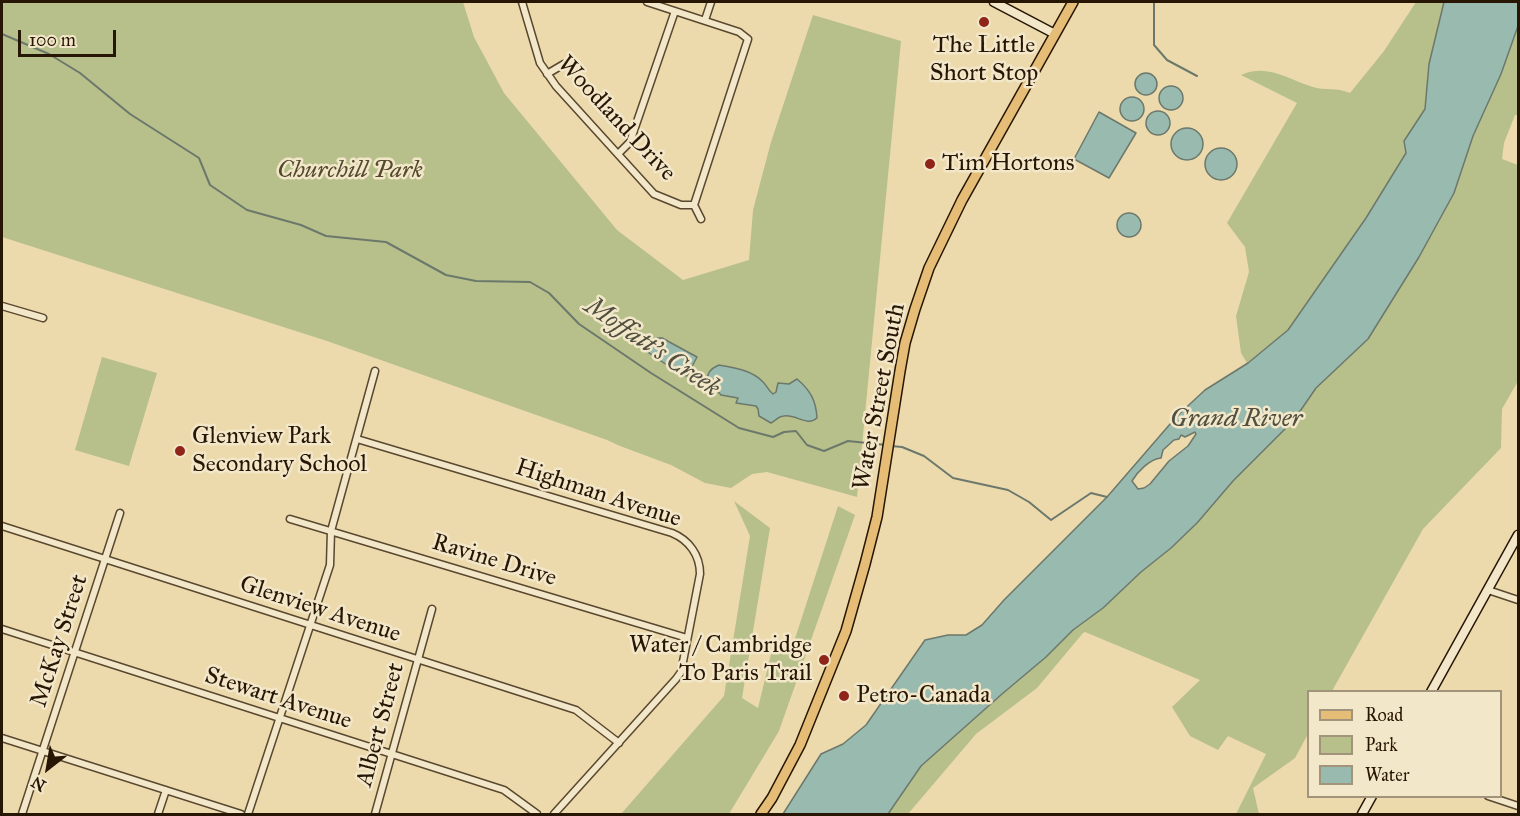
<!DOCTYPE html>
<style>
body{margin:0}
#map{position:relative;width:1520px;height:816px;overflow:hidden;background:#ecdaad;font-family:"IM FELL Great Primer",serif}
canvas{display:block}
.frame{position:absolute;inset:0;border:3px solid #281604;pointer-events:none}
.legend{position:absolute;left:1307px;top:690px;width:195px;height:108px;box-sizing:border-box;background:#f3e7ca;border:2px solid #a2937b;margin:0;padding:8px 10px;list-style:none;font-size:18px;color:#281604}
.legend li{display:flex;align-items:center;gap:12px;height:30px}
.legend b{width:30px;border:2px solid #a2937b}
.north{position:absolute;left:18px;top:738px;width:60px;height:60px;-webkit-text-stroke:4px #f3e7ca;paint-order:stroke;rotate:211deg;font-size:16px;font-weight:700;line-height:24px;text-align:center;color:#281604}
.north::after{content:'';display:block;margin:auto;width:21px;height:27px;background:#281604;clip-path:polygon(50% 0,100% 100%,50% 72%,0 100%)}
.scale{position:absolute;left:18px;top:30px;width:98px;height:27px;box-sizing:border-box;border:3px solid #281604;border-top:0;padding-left:8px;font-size:18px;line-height:21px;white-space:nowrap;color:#281604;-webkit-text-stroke:4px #f3e7ca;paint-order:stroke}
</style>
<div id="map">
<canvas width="1520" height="816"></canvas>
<div class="frame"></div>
<ul class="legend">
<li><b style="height:8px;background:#e6bd76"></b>Road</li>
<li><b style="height:16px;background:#b7c08a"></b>Park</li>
<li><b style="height:16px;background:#99baaf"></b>Water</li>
</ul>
<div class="north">N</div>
<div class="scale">100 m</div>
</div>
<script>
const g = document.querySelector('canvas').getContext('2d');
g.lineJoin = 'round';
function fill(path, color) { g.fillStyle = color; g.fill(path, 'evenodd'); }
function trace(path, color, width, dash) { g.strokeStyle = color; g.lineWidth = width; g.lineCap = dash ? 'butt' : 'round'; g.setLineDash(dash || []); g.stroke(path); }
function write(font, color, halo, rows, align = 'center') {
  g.font = font + ' "IM FELL Great Primer",serif'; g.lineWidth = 5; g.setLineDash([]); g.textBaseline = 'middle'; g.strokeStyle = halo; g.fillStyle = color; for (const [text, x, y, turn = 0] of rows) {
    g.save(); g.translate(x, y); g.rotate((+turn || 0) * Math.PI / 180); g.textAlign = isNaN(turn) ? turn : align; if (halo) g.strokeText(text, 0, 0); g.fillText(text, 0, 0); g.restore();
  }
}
fill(new Path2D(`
 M2 2H463L474 37 504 93 617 230 683 280 749 260 753 210 771 142 813 15 901 41 857 497 767 472 752 474 731 488 705 483 671 465 620 446 607 440 327 341 2 237Z
 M1416 2H1444L1429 64 1425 109 1404 141 1406 153 1366 218 1288 330 1247 363 1241 353 1236 316 1249 272 1245 247 1227 223 1297 103 1241 75C1267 63 1289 80 1313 87 1326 91 1336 87 1350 93L1384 51Z
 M1518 26V115H1515L1504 143 1502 159 1518 165V381L1502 409 1501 448 1423 529 1332 691 1308 692V734L1295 758 1253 788 1259 814H1236L1266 754 1228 736 1218 750 1190 736 1172 707 1200 680 1085 632 1083 633 1037 688 976 734 908 814H888L921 766 1002 694 1046 657 1073 630 1103 608 1141 572 1171 548 1197 523 1233 481 1294 420 1316 388 1368 339 1473 136 1501 74Z
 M102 357 157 373 129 466 75 450Z
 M734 501 770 528 742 698 758 708 774 642 791 651 838 506 855 515 779 731 729 814H621L724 696 750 536Z`), '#b7c08a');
const water = new Path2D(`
 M1444 2H1518V26L1501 74 1473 136 1454 193 1419 257 1368 339 1316 388 1294 420 1233 481 1197 523 1171 548 1141 572 1103 608 1073 630 1046 657 1002 694 921 766 888 814H783L821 754 843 744 866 725 925 640 948 635H966L982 625 1004 600 1107 497 1177 416 1205 390 1248 363 1288 330 1366 218 1406 153 1404 141 1425 109 1429 64ZM1195 432 1196 434 1188 446 1169 461 1150 484 1144 488 1138 489 1132 481C1138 471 1150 459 1161 458L1163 450 1174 440 1179 439 1181 435 1185 437Z
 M1135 84a11 11 0 1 1 22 0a11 11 0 1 1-22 0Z
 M1159 98a12 12 0 1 1 24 0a12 12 0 1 1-24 0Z
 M1120 109a12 12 0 1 1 24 0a12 12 0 1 1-24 0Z
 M1146 123a12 12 0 1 1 24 0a12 12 0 1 1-24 0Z
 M1099 112 1136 133 1109 178 1074 159Z
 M1171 144a16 16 0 1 1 32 0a16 16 0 1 1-32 0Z
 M1205 164a16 16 0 1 1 32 0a16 16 0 1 1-32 0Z
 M1117 225a12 12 0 1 1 24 0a12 12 0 1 1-24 0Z
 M657 338H662L697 357 687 376 682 375 649 353 650 344 652 340Z
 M719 365C734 368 752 370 763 382 767 386 768 390 773 394L776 392 778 383 789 384 797 379C810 390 816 400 817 418 807 427 796 414 784 416 779 416 776 420 771 423L759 416 758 409 756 406 736 403 738 398 721 395 713 386 709 385C705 374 710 369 719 365Z`);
fill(water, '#99baaf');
trace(water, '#6c786b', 1.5);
trace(new Path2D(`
 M1154 2V45L1167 60 1197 76
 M2 34 49 54 80 73 130 114 199 158 210 185 247 210 301 225 326 236 386 242 446 275 476 281 530 282 549 293 579 324 651 373 739 428 773 437 784 432 796 431 807 445 824 451 848 441 886 445
 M891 446 902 447 924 456 953 478 1008 490 1029 502 1051 520 1091 493 1107 497`), '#6c786b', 2);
const street = new Path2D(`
 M522 2 540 63 556 86 654 194 681 205H694
 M647 2 739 32 748 39 694 205 701 219
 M705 20 711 2
 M547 74 564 64
 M618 154 630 142 675 11
 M2 306 43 318
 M357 439 672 533C689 540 700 555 700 574L681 672 676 679 554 814
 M290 519 687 638
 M2 526 576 710 619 743
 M1488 590 1518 600
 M2 629 504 790 537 814
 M2 738 241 814
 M1488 796 1518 806
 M22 814 120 513
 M158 814 166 790
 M248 814 330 565 331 531 375 371
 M375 814 432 609`);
const secondary = new Path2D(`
 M994 2 1055 34
 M1431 692 1518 535
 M1362 814 1372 796`);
const primary = new Path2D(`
 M761 814 772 798 800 745 846 631 865 564 877 517 900 371 905 343 915 309 929 268 962 200 1073 2`);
trace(street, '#59472e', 9);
trace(secondary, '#281604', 11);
trace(primary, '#281604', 12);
trace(street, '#f3e7ca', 6);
trace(secondary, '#f3e7ca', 8);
trace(primary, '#e6bd76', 9);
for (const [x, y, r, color] of [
 [984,22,6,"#8f2418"],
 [930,164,6,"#8f2418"],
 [180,451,6,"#8f2418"],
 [824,660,6,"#8f2418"],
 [844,696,6,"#8f2418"]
]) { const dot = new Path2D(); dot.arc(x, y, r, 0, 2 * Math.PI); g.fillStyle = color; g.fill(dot); trace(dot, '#f3e7ca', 2); }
write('24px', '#281604', '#f3e7ca', [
 ["The Little",984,46,"center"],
 ["Short Stop",984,74,"center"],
 ["Tim Hortons",942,164],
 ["Glenview Park",192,437],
 ["Secondary School",192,465],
 ["Water / Cambridge",812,646,"right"],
 ["To Paris Trail",812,674,"right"],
 ["Petro-Canada",856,696]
], 'left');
write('24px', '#281604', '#f3e7ca', [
 ["Woodland Drive",616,119,47],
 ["Water Street South",880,397,-79],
 ["Highman Avenue",598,494,18],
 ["Ravine Drive",494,561,17],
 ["Glenview Avenue",320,610,18],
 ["McKay Street",60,641,-72],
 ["Stewart Avenue",278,699,18],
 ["Albert Street",381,725,-75]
]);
write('italic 24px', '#53492c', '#f3e7ca', [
 ["Churchill Park",350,171]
]);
write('italic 26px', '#504f40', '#f3e7ca', [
 ["Moffatt's Creek",652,348,34],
 ["Grand River",1236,420]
]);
</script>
